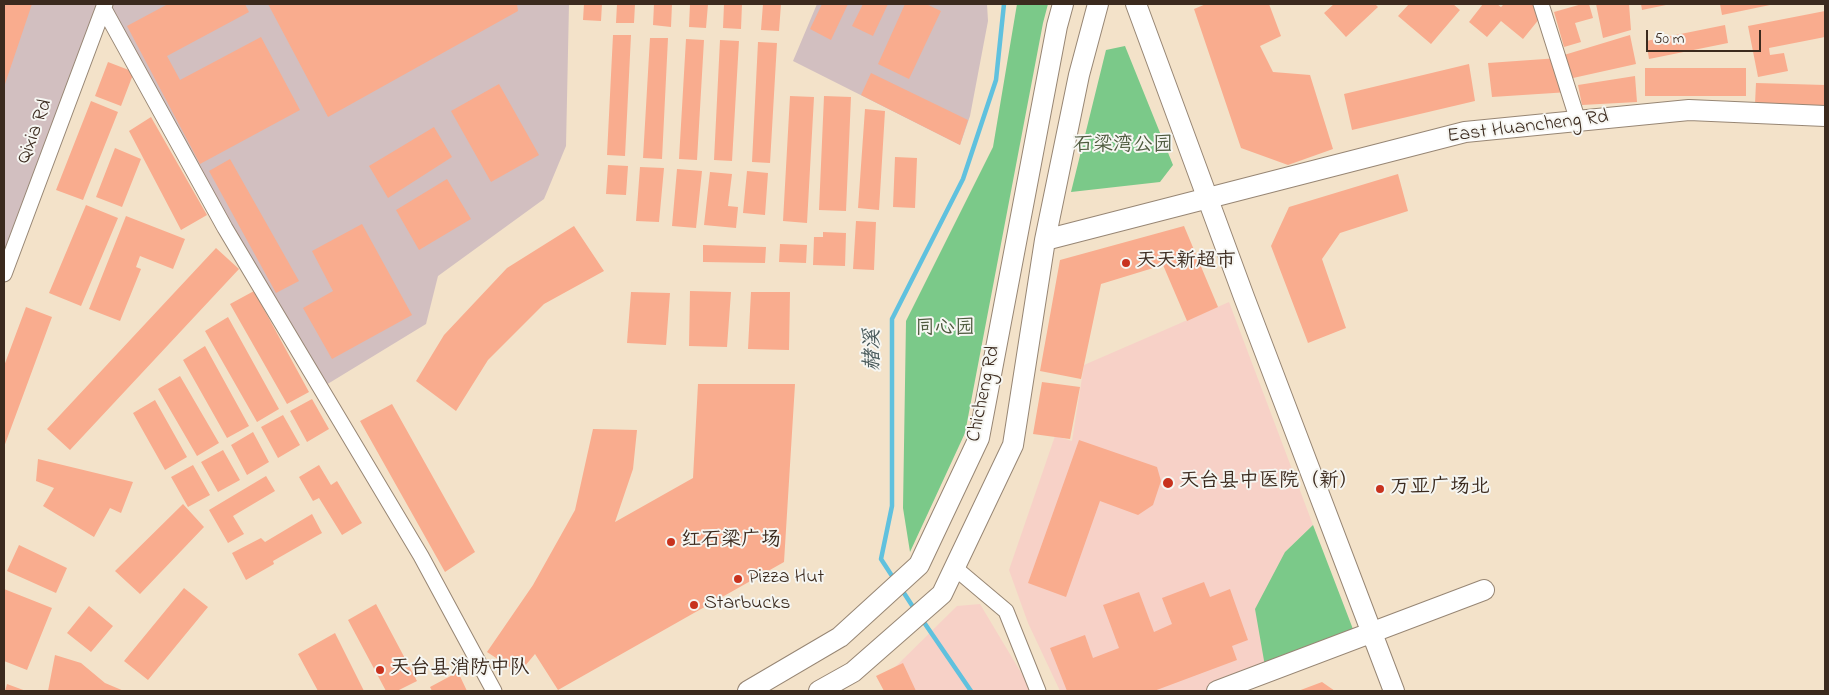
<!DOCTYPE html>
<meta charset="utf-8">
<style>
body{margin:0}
#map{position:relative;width:1829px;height:695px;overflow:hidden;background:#f3e2c9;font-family:"Indie Flower",sans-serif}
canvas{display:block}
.frame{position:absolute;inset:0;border:5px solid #3b2a1e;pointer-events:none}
.scale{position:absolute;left:1646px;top:30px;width:115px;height:22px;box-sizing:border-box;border:2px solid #3b2a1e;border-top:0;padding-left:6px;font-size:15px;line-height:18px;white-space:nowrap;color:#3b2a1e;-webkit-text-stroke:4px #f6f6f2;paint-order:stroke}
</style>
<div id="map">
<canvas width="1829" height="695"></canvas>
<div class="frame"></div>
<div class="scale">50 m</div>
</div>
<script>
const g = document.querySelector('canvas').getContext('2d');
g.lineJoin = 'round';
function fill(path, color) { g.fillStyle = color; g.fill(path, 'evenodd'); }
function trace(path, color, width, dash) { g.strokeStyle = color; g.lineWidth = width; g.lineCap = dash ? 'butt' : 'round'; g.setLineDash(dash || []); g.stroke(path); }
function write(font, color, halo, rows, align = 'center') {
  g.font = font + ' "Indie Flower","LXGW WenKai TC",sans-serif'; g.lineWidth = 4; g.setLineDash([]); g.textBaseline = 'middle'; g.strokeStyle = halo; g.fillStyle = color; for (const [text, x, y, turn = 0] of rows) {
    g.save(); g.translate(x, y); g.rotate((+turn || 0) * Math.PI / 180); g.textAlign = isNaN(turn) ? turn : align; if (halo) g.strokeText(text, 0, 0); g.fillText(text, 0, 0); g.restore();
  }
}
fill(new Path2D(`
 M1229 302 1313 525 1285 552 1266 672 1215 691H1060L1028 623 1009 570 1055 436 1072 441 1084 365Z
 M980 604 1032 691H893L886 676 957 606Z`), '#f7d1c7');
fill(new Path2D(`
 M4 4H569L566 146 544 199 438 276 426 324 321 388 104 9 4 274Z
 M817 4H987L988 21 970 116 960 145 793 61Z`), '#d2bfc0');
fill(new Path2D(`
 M1017 4H1048L1043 23 965 433 910 552 903 508 906 321 993 147Z
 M1125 46 1173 165 1160 182 1071 192 1106 50Z
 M1313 525 1356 637 1266 672 1255 609 1285 552Z`), '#7bc989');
trace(new Path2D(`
 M894 579 881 559 892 506V319L963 179 996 80 1004 4
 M902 590 915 610
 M921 618 971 691`), '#60c1de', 4.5);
fill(new Path2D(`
 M4 4H32L4 87Z
 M168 4H245L249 12 167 56 180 80 261 37 300 110 200 164 127 26Z
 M268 4H517L518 11 328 117Z
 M584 4H602L601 21 583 20Z
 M617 4H635L634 23H616Z
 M654 4H672L671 27 653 25Z
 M690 4H708L706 28 689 27Z
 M724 4H742L741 29 723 28Z
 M763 4H781L779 31 761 30Z
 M822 4H848L831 40 810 29Z
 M863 4H888L873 36 852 26Z
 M905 4H926L941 11 909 79 878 64Z
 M1206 4H1269L1281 36 1260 46 1273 72 1310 75 1333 149 1288 165 1241 148 1194 9Z
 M1334 4H1375L1378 7 1346 37 1324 13Z
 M1409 4H1453L1460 10 1431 44 1398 16Z
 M1483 4H1497L1501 7 1504 4H1534L1544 13 1523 39 1501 21 1487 37 1469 22Z
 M1582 4H1589L1593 18 1575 23 1581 42 1564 47 1554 12Z
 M1596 4H1629L1631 30 1603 38Z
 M1641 4H1666V5L1642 10Z
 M1720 4H1770V5L1722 15Z
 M1825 11V37L1769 48 1770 55 1784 53 1788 71 1758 77 1748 26Z
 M1725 25 1728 43 1649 59 1646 41Z
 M613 35H631L625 156 607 155Z
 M1630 35 1636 64 1573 78 1564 55Z
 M650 38H668L662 159 643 158Z
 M686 39 704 40 697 160 679 159Z
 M720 40 739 41 732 161 714 160Z
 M758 42 777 43 770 163 752 162Z
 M1559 58 1569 92 1492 97 1488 63Z
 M108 62 134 72 121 106 95 96Z
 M1469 64 1475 101 1352 130 1344 94Z
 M1645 68H1746V96H1645Z
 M871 73 968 120 960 145 861 95Z
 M1635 76 1637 102 1582 105 1578 85Z
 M1756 83 1825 85V106L1755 104Z
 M499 84 539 155 491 182 451 111Z
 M790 96 814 97 807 223 783 221Z
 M824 96 851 97 846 211 819 210Z
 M91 101 118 112 83 200 56 190Z
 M865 109 885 111 879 210 858 208Z
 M151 117 207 215 181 230 129 131Z
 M434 127 452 157 388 198 369 166Z
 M115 148 141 159 122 207 96 197Z
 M895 157 917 158 915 208 893 207Z
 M230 159 299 281 276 293 209 171Z
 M608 165 628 166 626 195 606 194Z
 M640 167 664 168 659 222 636 221Z
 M677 169 702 171 696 228 672 226Z
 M747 171 768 173 765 215 743 213Z
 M710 172 732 174 728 206 738 207 736 228 704 225Z
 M1398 174 1408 211 1340 233 1322 259 1346 328 1308 343 1271 246 1289 207Z
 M447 179 471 219 419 250 396 210Z
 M86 205 118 218 81 306 49 293Z
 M126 216 185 239 173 269 140 256 136 267 141 269 120 321 89 309Z
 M856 221 876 222 874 270 853 269Z
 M362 224 412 315 332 359 303 308 333 291 312 251Z
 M574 226 604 271 544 304 488 360 456 411 416 381 444 335 507 268Z
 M1184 226 1218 307 1187 321 1163 265 1101 284 1081 379 1040 371 1060 260Z
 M823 232 846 233 845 266 813 265 814 237H823Z
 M780 244 807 245 806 263 779 262Z
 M703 245 766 247 765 263 703 262Z
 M216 248 239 269 70 450 47 429Z
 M254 291 309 392 287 404 230 304Z
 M690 291 731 292 727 347 689 346Z
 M631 292 670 293 666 345 627 343Z
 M751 292H790L789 350 748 349Z
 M26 307 52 317 4 447V366Z
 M228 317 279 409 257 422 205 331Z
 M205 346 249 426 227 438 183 360Z
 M180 376 219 443 197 456 158 389Z
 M1042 382 1080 387 1070 439 1033 434Z
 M698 384H795L784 562 558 690 535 654 519 673 487 652 533 585 575 510 593 429 637 430 633 469 615 522 693 478Z
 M312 399 329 429 307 442 290 411Z
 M155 400 187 457 165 470 133 413Z
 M392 404 475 552 445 572 360 421Z
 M283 415 300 445 278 458 261 427Z
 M253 432 269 462 247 475 231 445Z
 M1079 440 1157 467 1161 481 1153 505 1138 515 1100 501 1066 597 1028 583Z
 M223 450 240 480 218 492 201 462Z
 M38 459 133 482 121 513 110 508 94 537 43 506 54 488 36 481Z
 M193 465 210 495 188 507 171 477Z
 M319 465 331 485 337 481 362 523 342 535 319 498 313 501 299 477Z
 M266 476 275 491 233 516 244 534 228 543 209 510Z
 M183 504 204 527 140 594 115 571Z
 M312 514 322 533 273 561 274 564 246 580 232 553 261 538 265 542Z
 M19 545 67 568 56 593 7 571Z
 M1204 582 1210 597 1230 589 1248 640 1232 646 1237 660 1154 691H1067L1050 648 1085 635 1093 658 1119 648 1103 605 1139 592 1154 632 1172 624 1162 598Z
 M184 588 208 607 148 680 124 661Z
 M4 589 52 608 27 670 4 661Z
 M376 604 417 681 397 691H386L348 620Z
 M89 606 113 626 91 652 67 633Z
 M335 633 364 691H318L298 654Z
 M55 655 81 663 105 683 124 691H48Z
 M903 663 916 691H884L876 676Z
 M458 672 467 691H432L430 687Z
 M1322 682 1335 691H1298Z
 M7 684 26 691H5Z`), '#f9ac8e');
const minor = new Path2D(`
 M1541 4 1578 121
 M104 9 225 228 421 556 494 691
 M4 274 105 4
 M955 568 1006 611 1038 691`);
const major = new Path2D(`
 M1136 4 1244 297 1394 691
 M1045 240 1465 132 1689 110 1825 116
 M748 691 840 637 919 565 979 438 1057 26 1063 4
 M819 691 853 672 942 594 1013 445 1045 240 1079 75 1098 4
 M1217 691 1484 590`);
trace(minor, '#978674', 17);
trace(major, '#978674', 22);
trace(minor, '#fff', 15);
trace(major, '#fff', 20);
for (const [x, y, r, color] of [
 [1126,263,5,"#c8321e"],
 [1168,483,6,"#c8321e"],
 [1380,489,5,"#c8321e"],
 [671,542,5,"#c8321e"],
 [738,579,5,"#c8321e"],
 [694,605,5,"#c8321e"],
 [380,670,5,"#c8321e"]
]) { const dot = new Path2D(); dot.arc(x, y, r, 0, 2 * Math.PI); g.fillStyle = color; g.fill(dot); trace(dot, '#f6f6f2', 2); }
write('20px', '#3b2a1e', '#f6f6f2', [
 ["East Huancheng Rd",1528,128,-7],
 ["Qixia Rd",36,132,-69],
 ["Chicheng Rd",985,394,-78]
]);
write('20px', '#4e5a3e', '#f6f6f2', [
 ["石梁湾公园",1123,147],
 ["同心园",945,330]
]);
write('20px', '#3b2a1e', '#f6f6f2', [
 ["天天新超市",1136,263],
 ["天台县中医院（新）",1179,483],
 ["万亚广场北",1390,489],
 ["红石梁广场",681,542],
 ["Pizza Hut",748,579],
 ["Starbucks",704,605],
 ["天台县消防中队",390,670]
], 'left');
write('italic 21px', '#465758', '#f6f6f2', [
 ["赭溪",875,350,-90]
]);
</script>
